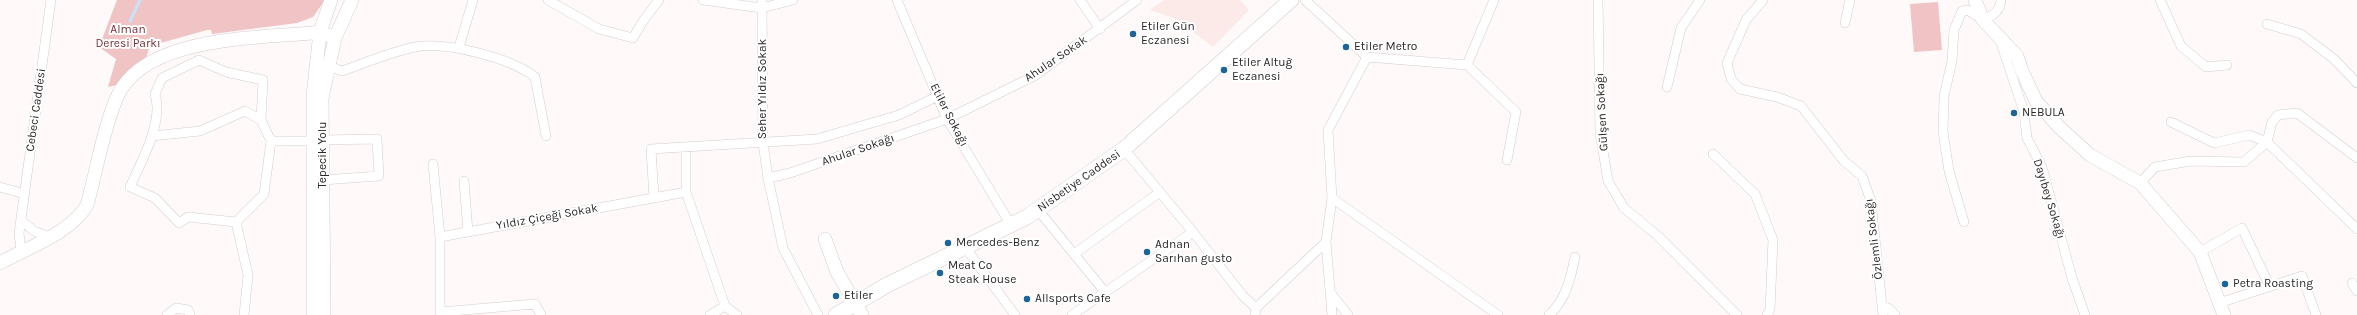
<!DOCTYPE html>
<meta charset="utf-8">
<style>
body{margin:0}
canvas{display:block;background:#fff9f9}
</style>
<canvas width="2357" height="315"></canvas>
<script>
const g = document.querySelector('canvas').getContext('2d');
g.lineJoin = 'round';
function fill(path, color) { g.fillStyle = color; g.fill(path, 'evenodd'); }
function trace(path, color, width, dash) { g.strokeStyle = color; g.lineWidth = width; g.lineCap = dash ? 'butt' : 'round'; g.setLineDash(dash || []); g.stroke(path); }
function write(font, color, halo, rows, align = 'center') {
  g.font = font + ' Karla,sans-serif'; g.lineWidth = 4; g.setLineDash([]); g.textBaseline = 'middle'; g.strokeStyle = halo; g.fillStyle = color; for (const [text, x, y, turn = 0] of rows) {
    g.save(); g.translate(x, y); g.rotate((+turn || 0) * Math.PI / 180); g.textAlign = isNaN(turn) ? turn : align; if (halo) g.strokeText(text, 0, 0); g.fillText(text, 0, 0); g.restore();
  }
}
fill(new Path2D(`
 M1164 0H1240L1249 10 1213 47 1176 19 1150 10Z`), '#fceae9');
fill(new Path2D(`
 M117 0H325L313 17 297 23 212 34 211 30H207L150 46 146 58 132 67 121 84 108 87 116 59 99 47Z
 M1938 2 1942 50 1914 52 1910 4Z`), '#f0c4c4');
trace(new Path2D(`
 M130 21 140 0`), '#c6e3fc', 3);
const street = new Path2D(`
 M548 0 599 29 633 38 643 21 659 0
 M703 0 762 8 793 0
 M762 0 763 143 768 178 783 248 818 315
 M897 0 947 119 1011 225
 M1080 0 1100 29
 M1305 0 1367 57
 M1598 0 1600 133 1608 181 1624 208 1658 236 1737 315
 M1763 0 1746 20 1727 63 1731 79 1740 89 1777 97 1801 106 1844 161 1862 176 1871 201 1883 315
 M2160 0 2181 46 2206 67 2227 65
 M1845 23 1850 0
 M2267 24 2301 34 2334 59 2357 83
 M2000 40 2024 112 2027 138 2042 167 2072 278 2085 315
 M459 47 473 0
 M1367 57 1467 65
 M1467 65 1516 112 1507 160
 M1467 65 1494 0
 M329 66 342 71C365 63 390 52 415 47 445 41 511 58 535 77L546 136
 M1667 87 1681 28 1700 0
 M2171 122 2214 143 2249 135 2267 142 2357 229
 M152 136 200 131 245 111 261 120 263 80 226 72 199 60 162 78 155 94C164 122 141 162 130 187L155 198 179 223 188 217 236 222
 M323 140 377 139 379 176 323 180
 M271 141H313
 M686 147V192L725 306 710 315
 M1124 149 1193 232 1243 296 1256 308
 M1713 154 1755 194 1773 240 1770 310 1767 315
 M433 164 440 237V315
 M768 178 790 173 947 119 1036 75 1137 0
 M464 181 468 232
 M2140 183 2155 167 2191 161 2244 162 2267 142 2272 122 2278 115 2297 113 2357 158
 M0 187 25 194
 M654 197 651 149 817 139 899 115 938 96
 M1332 198 1498 315
 M1038 210 1105 292
 M22 221 34 231 49 237
 M236 222 264 194 271 141 261 120
 M236 222 248 275 244 315
 M1964 222 1949 171 1943 132 1944 96 1952 61 1954 30 1962 11 1968 10 1983 20C1993 15 2000 12 2001 0
 M440 237 686 192
 M965 247 1015 315
 M21 251 19 233 51 0
 M2200 252 2242 228 2269 285
 M1074 254 1160 192
 M2352 283 2357 291
 M1330 292 1348 315
 M2219 303 2302 276 2316 315
 M725 306 737 315
 M1882 306 1888 308 1895 315
 M440 312 535 304 541 315
 M167 315 176 308 188 310 190 315
 M1072 315 1193 232
 M1255 315 1256 308 1326 242
 M1332 315 1326 242 1332 198 1328 130 1367 57
 M1549 315C1565 301 1571 278 1575 257`);
const secondary = new Path2D(`
 M1975 0 1983 20 2017 56 2022 71 2036 101 2059 127 2090 155 2140 183 2200 252 2224 315
 M825 239 837 272 862 315
 M0 263C28 247 70 234 87 205 97 169 103 130 117 97 145 34 263 39 320 32L335 38
 M313 315V96L320 32 331 0
 M324 315 322 98 335 38 352 0`);
const primary = new Path2D(`
 M836 315 887 285 1027 217 1124 149 1291 0`);
trace(street, '#d6cdcd', 10);
trace(secondary, '#d6cdcd', 14);
trace(primary, '#d6cdcd', 16);
trace(street, '#fff', 9);
trace(secondary, '#fff', 13);
trace(primary, '#fff', 15);
for (const [x, y, r, color] of [
 [1133,34,4,"#1d6599"],
 [1346,47,4,"#1d6599"],
 [1224,70,4,"#1d6599"],
 [2014,113,4,"#1d6599"],
 [948,243,4,"#1d6599"],
 [1147,252,4,"#1d6599"],
 [940,273,4,"#1d6599"],
 [2225,284,4,"#1d6599"],
 [836,296,4,"#1d6599"],
 [1027,299,4,"#1d6599"]
]) { const dot = new Path2D(); dot.arc(x, y, r, 0, 2 * Math.PI); g.fillStyle = color; g.fill(dot); trace(dot, '#fff', 1.5); }
write('12px', '#2c2828', '#fff', [
 ["Etiler Gün",1141,27],
 ["Eczanesi",1141,41],
 ["Etiler Metro",1354,47],
 ["Etiler Altuğ",1232,63],
 ["Eczanesi",1232,77],
 ["NEBULA",2022,113],
 ["Mercedes-Benz",956,243],
 ["Adnan",1155,245],
 ["Sarıhan gusto",1155,259],
 ["Meat Co",948,266],
 ["Steak House",948,280],
 ["Petra Roasting",2233,284],
 ["Etiler",844,296],
 ["Allsports Cafe",1035,299]
], 'left');
write('12px', '#7d2f35', '#fff', [
 ["Alman",128,30],
 ["Deresi Parkı",128,44]
]);
write('12px', '#2c2828', '#fff', [
 ["Ahular Sokak",1056,59,-34],
 ["Seher Yıldız Sokak",763,89,-90],
 ["Cebeci Caddesi",36,110,-82],
 ["Gülşen Sokağı",1602,112,-93],
 ["Etiler Sokağı",949,115,63],
 ["Ahular Sokağı",858,150,-19],
 ["Tepecik Yolu",323,155,-90],
 ["Nisbetiye Caddesi",1079,181,-35],
 ["Dayıbey Sokağı",2049,199,73],
 ["Yıldız Çiçeği Sokak",547,217,-10],
 ["Özlemli Sokağı",1874,239,-97]
]);
</script>
